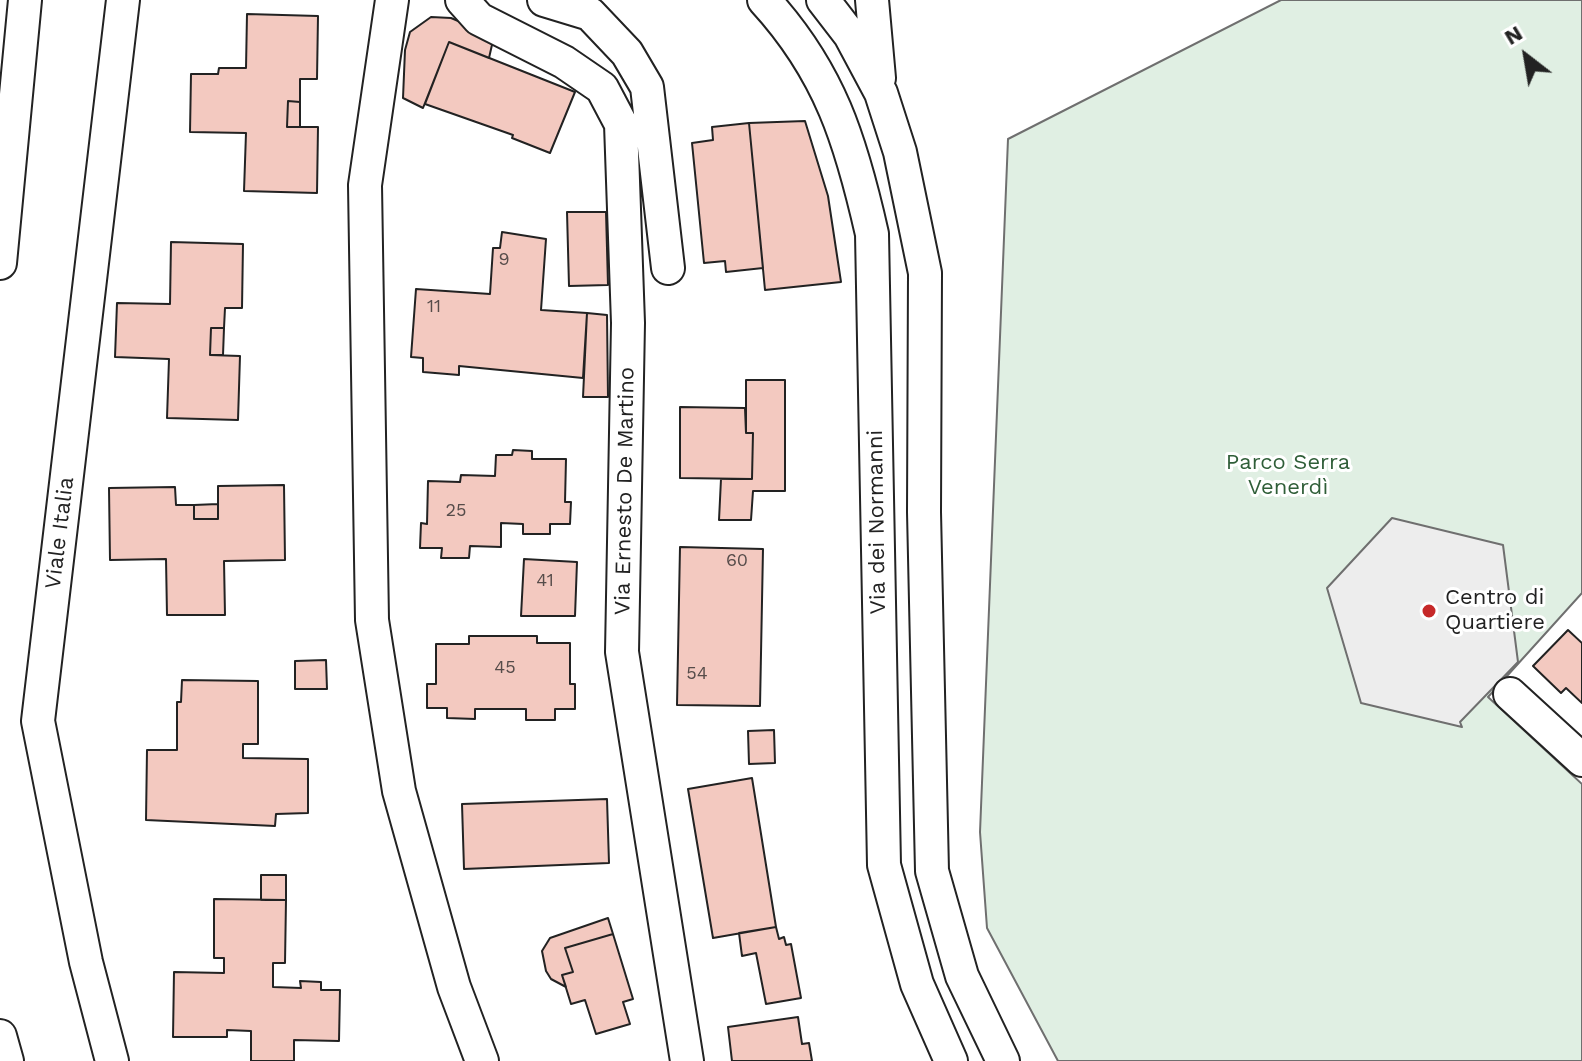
<!DOCTYPE html>
<meta charset="utf-8">
<style>
body{margin:0}
#map{position:relative;width:1582px;height:1061px;overflow:hidden;background:#fff;font-family:"Work Sans",sans-serif}
canvas{display:block}
.north{position:absolute;left:1486px;top:16px;width:80px;height:80px;-webkit-text-stroke:6px #fff;paint-order:stroke;rotate:329deg;font-size:22px;font-weight:700;line-height:32px;text-align:center;color:#222}
.north::after{content:'';display:block;margin:auto;width:28px;height:36px;background:#222;clip-path:polygon(50% 0,100% 100%,50% 72%,0 100%)}
</style>
<div id="map">
<canvas width="1582" height="1061"></canvas>
<div class="north">N</div>
</div>
<script>
const g = document.querySelector('canvas').getContext('2d');
g.lineJoin = 'round';
function fill(path, color) { g.fillStyle = color; g.fill(path, 'evenodd'); }
function trace(path, color, width, dash) { g.strokeStyle = color; g.lineWidth = width; g.lineCap = dash ? 'butt' : 'round'; g.setLineDash(dash || []); g.stroke(path); }
function write(font, color, halo, rows, align = 'center') {
  g.font = font + ' "Work Sans",sans-serif'; g.lineWidth = 6; g.setLineDash([]); g.textBaseline = 'middle'; g.strokeStyle = halo; g.fillStyle = color; for (const [text, x, y, turn = 0] of rows) {
    g.save(); g.translate(x, y); g.rotate((+turn || 0) * Math.PI / 180); g.textAlign = isNaN(turn) ? turn : align; if (halo) g.strokeText(text, 0, 0); g.fillText(text, 0, 0); g.restore();
  }
}
const green = new Path2D(`
 M1281 0H1582V593L1488 697 1582 784V1061H1058L987 928 980 832 1008 139Z`);
fill(green, '#e0efe3');
trace(green, '#6f6f6f', 2);
const parking = new Path2D(`
 M1392 518 1503 545 1518 662 1460 722 1462 727 1361 703 1327 588Z`);
fill(parking, '#ededed');
trace(parking, '#6f6f6f', 2);
const building = new Path2D(`
 M247 14 318 16 317 79H300V102L288 101 287 127H318L317 193 244 191 246 133 190 132 191 74H218L219 68H246Z
 M431 17 451 18 494 36 489 58 449 42 423 108 403 98 405 50 410 32Z
 M449 42 575 92 550 153 512 138 513 135 425 104Z
 M288 101 300 102V127H287Z
 M805 121 828 196 841 282 765 290 749 123Z
 M749 123 763 268 726 272 725 261 704 263 692 143 713 140 712 127Z
 M567 212H606L608 285 569 286Z
 M502 232 546 239 541 310 587 313 583 378 459 366V375L423 372V358L411 357 416 289 490 294 493 248H500Z
 M171 242 243 244 242 308H225L224 328H211L210 355 240 356 238 420 167 418 169 359 115 357 117 303 170 304Z
 M587 313 607 315 608 397H583Z
 M211 328H224L223 355H210Z
 M746 380H785V491H753L751 520H719L721 479H752L753 433H746Z
 M680 407 745 408 746 433H753L752 479 680 478Z
 M513 450 532 451V459H566L565 502H571L570 524H550V534H523V524L501 523V547L470 546 469 558H441L442 548H420L421 523 427 524 428 481 460 482 461 475 495 476 496 455H512Z
 M284 485 285 560 224 561 225 615H167L166 559 110 560 109 488 175 487 176 505H194V519H218V486Z
 M218 504V519H194V505Z
 M680 547 763 549 760 706 677 705Z
 M524 559 577 562 575 616H521Z
 M1568 630 1582 643V703L1566 688 1561 693 1533 666Z
 M469 636H537V643H570V684H575V709H555V720H526V709H475V719L447 718V708H427V684H436V644H469Z
 M326 660 327 689H295V661Z
 M182 680 258 681V744H243V758L308 759V813L276 814 275 826 146 820 147 750H177V702H181Z
 M774 730 775 763 749 764 748 731Z
 M752 778 776 927 713 938 688 789Z
 M607 799 609 863 464 869 462 804Z
 M261 875H286V900H261Z
 M214 899 286 900 285 963H273V987L301 988 300 981 321 982V990H340L339 1041 294 1040V1061H251V1031L227 1030V1037H173L174 972 224 973V958H214Z
 M608 918 613 934 565 948 573 972 562 975 566 987 551 979 546 971 542 951 550 938Z
 M776 927 779 939 784 937 786 945 791 944 801 998 766 1004 756 953 742 956 739 933Z
 M613 934 633 999 623 1002 630 1024 596 1034 585 1000 571 1004 562 975 573 972 565 948Z
 M798 1017 802 1044 809 1043 812 1061H732L728 1027Z`);
fill(building, '#f3c9c0');
trace(building, '#222', 2);
const street = new Path2D(`
 M392 0 365 185 372 620 399 791 454 987 482 1061
 M462 0 479 19 564 62 602 88 621 124 628 323 622 652 687 1061
 M544 0 590 14 627 53 647 87 668 268
 M764 0C830 72 851 141 872 234L884 865 917 984 951 1061
 M823 0 850 35 881 93 900 152 925 273 924 512 932 871 962 976 1003 1061
 M872 0 879 78
 M0 263 25 0
 M1510 694 1582 760
 M0 1036 7 1061
 M112 1061 86 962 38 721 123 0`);
trace(street, '#222', 36);
trace(street, '#fff', 32);
for (const [x, y, r, color] of [
 [1429,611,8,"#c62828"]
]) { const dot = new Path2D(); dot.arc(x, y, r, 0, 2 * Math.PI); g.fillStyle = color; g.fill(dot); trace(dot, '#fff', 3); }
write('18px', '#564c4a', null, [
 ["9",504,260],
 ["11",434,307],
 ["25",456,511],
 ["60",737,561],
 ["41",545,581],
 ["45",505,668],
 ["54",697,674]
]);
write('22px', '#2f5e38', '#fff', [
 ["Parco Serra",1288,463],
 ["Venerdì",1288,488]
]);
write('22px', '#222', '#fff', [
 ["Via Ernesto De Martino",625,491,-89],
 ["Via dei Normanni",877,522,-91],
 ["Viale Italia",60,533,-83]
]);
write('22px', '#222', '#fff', [
 ["Centro di",1445,598],
 ["Quartiere",1445,623]
], 'left');
</script>
